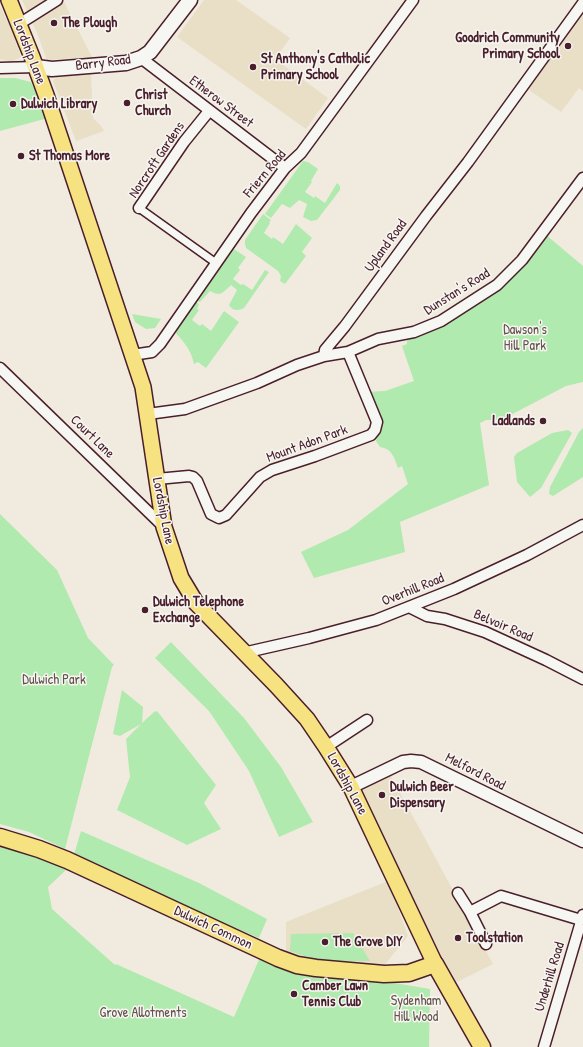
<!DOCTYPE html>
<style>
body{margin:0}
canvas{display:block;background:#f0ebde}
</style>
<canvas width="583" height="1047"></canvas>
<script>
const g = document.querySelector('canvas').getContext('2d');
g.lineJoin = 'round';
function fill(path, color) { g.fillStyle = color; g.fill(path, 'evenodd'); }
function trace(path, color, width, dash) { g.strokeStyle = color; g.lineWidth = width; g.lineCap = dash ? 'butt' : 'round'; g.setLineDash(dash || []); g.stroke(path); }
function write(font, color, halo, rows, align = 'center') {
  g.font = font + ' "Patrick Hand",sans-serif'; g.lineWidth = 3; g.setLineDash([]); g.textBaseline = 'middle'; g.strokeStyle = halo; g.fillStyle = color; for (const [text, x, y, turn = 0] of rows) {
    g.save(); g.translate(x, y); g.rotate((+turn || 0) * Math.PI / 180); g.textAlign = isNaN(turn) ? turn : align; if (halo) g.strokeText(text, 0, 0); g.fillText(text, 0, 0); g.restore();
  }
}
fill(new Path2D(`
 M22 0H63L92 57 47 60 37 33Z
 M204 0H236L290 38 275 59 328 98 306 129 177 37Z
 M583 5V91L579 88 561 112 523 86Z
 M0 6 13 33 21 57 11 62 0 59Z
 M91 74 93 118 102 127 104 131 76 141 53 81 57 76Z
 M391 776 493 964 457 982 442 957 360 790Z
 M388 881 408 936 382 968 314 965 286 955V922Z`), '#e9dec6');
fill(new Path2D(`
 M0 78H15L31 82 48 118 0 131Z
 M303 161 308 162 318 169 311 181 312 182 305 192 314 198 315 196 325 203 337 183 340 186V190L317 220 311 221 303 217 307 204 299 200 290 208 282 204 271 218 265 214Z
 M263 214 271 220 269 222 270 223 264 233 272 239 273 237 283 244 296 224 312 238 302 252 306 256 285 284 280 281 281 276 278 271 246 248 245 244V240Z
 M545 234 583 266V382L566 386 501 420H486L480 423 489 485 400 522 405 552 314 578 301 552 348 530 408 484 402 466 398 468C394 457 392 449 380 447L376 441 379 430 366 392 385 391 414 381 402 346 407 344V334L440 319 493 284Z
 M234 249 246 257 238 268 240 270 233 279 241 285 243 284 252 290 265 270 269 272 244 308C238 311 232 311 229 305L237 290 231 285C222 293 221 297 210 291L200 302 194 299 230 250Z
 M194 301 199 304 197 309 199 310 192 320 200 326 202 324 211 331 224 311 239 322 206 368 198 362 194 364C191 349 183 341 173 330Z
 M132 314 161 319 155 328 146 329 135 322Z
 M583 428V477L553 496 549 494 550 487 579 432Z
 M568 430 572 433 541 488 530 497 517 482 514 457 517 453 552 433Z
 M0 514 57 570 88 638 114 665 112 667 65 849 29 832 0 824Z
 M171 642 244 718 281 767 313 822 279 837 249 771 209 711 155 658Z
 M122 690 143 707 142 723 154 712 157 711 216 785 204 803 221 829 187 845 117 810 130 777 126 739 141 724 120 736 113 734Z
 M81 831 199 883 267 919 259 938 73 858Z
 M0 842 37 856 66 870 48 887 52 909 115 965 116 964 234 1017 261 955 314 976 383 981 430 989 429 1047H0Z
 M353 933 370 961H334L316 960 290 951 291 934Z`), '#b1eaae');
const pedestrian = new Path2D(`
 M139 208 216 263`);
const minor = new Path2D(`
 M19 24 57 0
 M141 58 285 168
 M0 68 36 67
 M139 208 184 142 209 111
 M132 355 152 352 160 344 251 213 285 168 301 153 413 0
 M324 356 348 352 378 339 414 332 441 321 497 285 522 260 583 178
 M0 368 164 527
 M148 414 185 409 257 383 297 365 324 356 325 350 345 326 426 216 468 162 583 3
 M157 479 189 476 193 477 197 481 211 514 219 518 226 515 260 477 272 470 315 456 371 435 375 430 377 422 348 352
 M409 607 427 616 445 619 485 632 546 660 583 679
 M243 653 309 638 376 620 454 589 527 555 583 525
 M326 747 367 720
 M458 893 470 912 486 944
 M470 912 501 896 581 920
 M544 1047 583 915`);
const tertiary = new Path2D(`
 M351 787 403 762 411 761 421 762 583 841`);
const secondary = new Path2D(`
 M36 67 52 69 126 63 141 58 150 52 190 0`);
const primary = new Path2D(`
 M9 0 32 57 46 95 143 387 164 527 181 578 196 603 276 685 307 719 326 747 351 787 435 964`);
const trunk = new Path2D(`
 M0 837 39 849 67 860 278 958 297 965 316 968 384 974 409 973 435 964 482 1047`);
trace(pedestrian, '#4a1f2b', 10);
trace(minor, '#4a1f2b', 13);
trace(tertiary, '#4a1f2b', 15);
trace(secondary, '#4a1f2b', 17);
trace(primary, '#4a1f2b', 18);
trace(trunk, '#4a1f2b', 19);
trace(pedestrian, '#f6f6f2', 7);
trace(minor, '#f6f6f2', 10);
trace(tertiary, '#f6f6f2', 12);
trace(secondary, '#f6f6f2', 14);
trace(primary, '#f7e281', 15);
trace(trunk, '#f7e281', 16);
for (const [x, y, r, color] of [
 [54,23,4,"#4a1f2b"],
 [568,46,4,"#4a1f2b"],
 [253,67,4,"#4a1f2b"],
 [127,103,4,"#4a1f2b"],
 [13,104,4,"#4a1f2b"],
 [21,156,4,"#4a1f2b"],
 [543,421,4,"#4a1f2b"],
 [145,610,4,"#4a1f2b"],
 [382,795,4,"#4a1f2b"],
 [458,938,4,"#4a1f2b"],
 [325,942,4,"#4a1f2b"],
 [294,994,4,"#4a1f2b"]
]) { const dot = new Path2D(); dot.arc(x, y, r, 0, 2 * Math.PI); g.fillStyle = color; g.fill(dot); trace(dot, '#f6f6f2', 1.5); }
write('bold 14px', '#4a1f2b', '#f6f6f2', [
 ["The Plough",62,23],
 ["Goodrich Community",560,38,"right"],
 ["Primary School",560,54,"right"],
 ["St Anthony's Catholic",261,59],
 ["Primary School",261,75],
 ["Christ",135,95],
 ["Church",135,111],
 ["Dulwich Library",21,104],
 ["St Thomas More",29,156],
 ["Ladlands",535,421,"right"],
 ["Dulwich Telephone",153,602],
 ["Exchange",153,618],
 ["Dulwich Beer",390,787],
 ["Dispensary",390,803],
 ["Toolstation",466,938],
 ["The Grove DIY",333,942],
 ["Camber Lawn",302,986],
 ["Tennis Club",302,1002]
], 'left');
write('14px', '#4a1f2b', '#f6f6f2', [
 ["Lordship Lane",29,52,69],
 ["Barry Road",103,63,-7],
 ["Etherow Street",221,102,37],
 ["Norcroft Gardens",157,160,-56],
 ["Friern Road",265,174,-50],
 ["Upland Road",386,246,-54],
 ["Dunstan's Road",457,292,-32],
 ["Court Lane",92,437,44],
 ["Mount Adon Park",307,444,-20],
 ["Lordship Lane",163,511,79],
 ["Overhill Road",413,590,-22],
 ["Belvoir Road",503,626,23],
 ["Melford Road",475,772,27],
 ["Lordship Lane",347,784,61],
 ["Dulwich Common",213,928,25],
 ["Underhill Road",550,977,-73]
]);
write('14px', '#64524c', '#f6f6f2', [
 ["Dawson's",525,330],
 ["Hill Park",525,346],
 ["Dulwich Park",54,680],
 ["Sydenham",416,1001],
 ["Hill Wood",416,1017],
 ["Grove Allotments",143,1013]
]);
</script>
